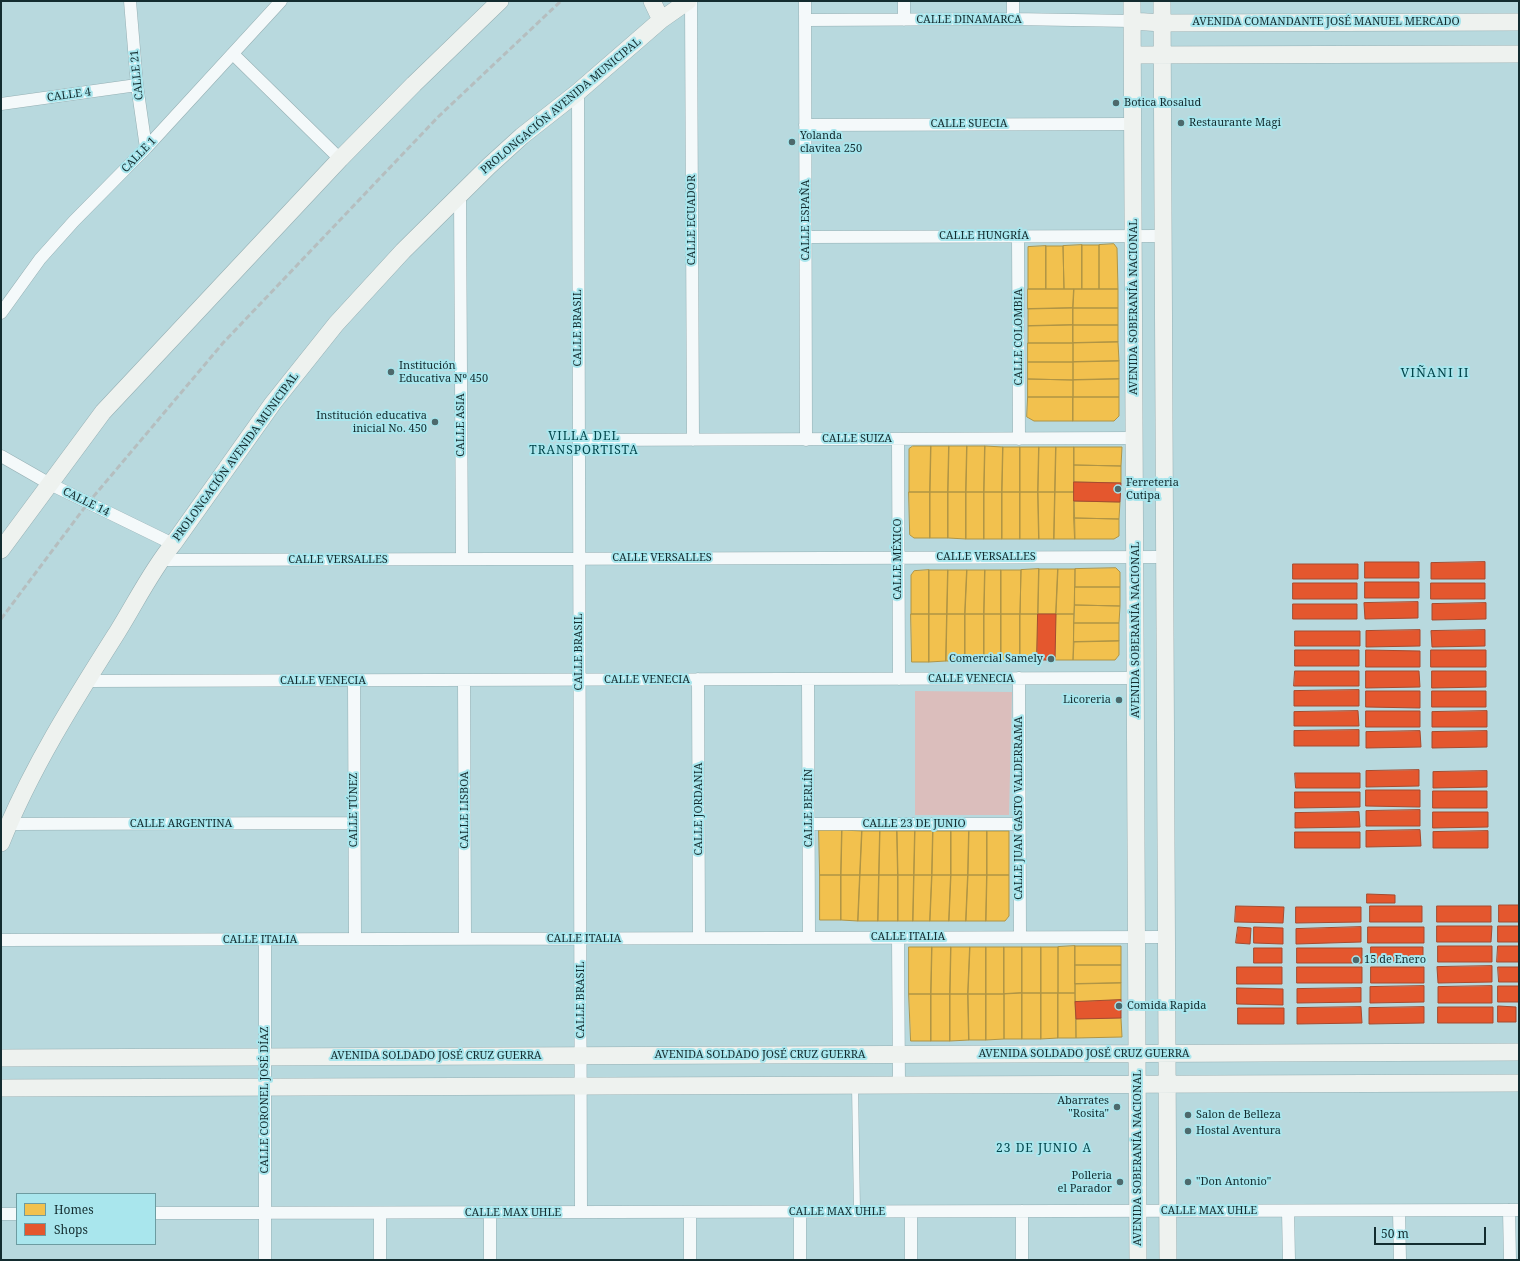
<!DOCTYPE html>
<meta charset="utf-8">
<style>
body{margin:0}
#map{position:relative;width:1520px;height:1261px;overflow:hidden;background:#b8d9de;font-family:"Noto Serif",serif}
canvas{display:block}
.frame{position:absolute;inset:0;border:2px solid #132c2f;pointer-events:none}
.legend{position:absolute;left:16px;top:1193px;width:140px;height:52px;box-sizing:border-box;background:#a9e6ed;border:1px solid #6d9ca1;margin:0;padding:5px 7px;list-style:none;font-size:12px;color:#132c2f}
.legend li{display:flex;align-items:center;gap:8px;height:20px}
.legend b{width:20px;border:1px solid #6d9ca1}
.scale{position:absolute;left:1374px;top:1227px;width:112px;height:18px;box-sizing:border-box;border:2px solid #132c2f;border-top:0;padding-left:5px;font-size:12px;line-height:14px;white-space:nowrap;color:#132c2f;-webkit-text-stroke:3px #a9e6ed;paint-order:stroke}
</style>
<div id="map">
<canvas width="1520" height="1261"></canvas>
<div class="frame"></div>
<ul class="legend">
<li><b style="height:11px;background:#f2c14e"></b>Homes</li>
<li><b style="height:11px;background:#e4572e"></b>Shops</li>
</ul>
<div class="scale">50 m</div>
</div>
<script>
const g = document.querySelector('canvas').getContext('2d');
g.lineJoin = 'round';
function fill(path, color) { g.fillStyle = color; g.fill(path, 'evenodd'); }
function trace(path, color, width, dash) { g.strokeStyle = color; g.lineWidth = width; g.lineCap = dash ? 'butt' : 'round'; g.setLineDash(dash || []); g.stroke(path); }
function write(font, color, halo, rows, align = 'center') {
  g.font = font + ' "Noto Serif",serif'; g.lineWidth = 4; g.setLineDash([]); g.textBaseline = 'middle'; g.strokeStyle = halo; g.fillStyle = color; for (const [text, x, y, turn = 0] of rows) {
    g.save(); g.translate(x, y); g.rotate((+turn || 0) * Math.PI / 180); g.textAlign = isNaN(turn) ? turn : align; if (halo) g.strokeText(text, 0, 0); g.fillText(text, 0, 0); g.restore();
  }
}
fill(new Path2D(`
 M915 691 1012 692 1009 815H915Z`), '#dbbebc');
const homes = new Path2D(`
 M1114 244 1117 248 1118 289H1099V245Z
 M1082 245V289H1064L1063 246Z
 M1082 245H1099V289H1082Z
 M1046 246V289H1028V247Z
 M1046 246H1063L1064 289H1046Z
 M1028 289H1074L1073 308 1028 309Z
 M1074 289H1118V308H1073Z
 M1073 308V325L1028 326V309Z
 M1073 308H1118V325H1073Z
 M1073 325V343H1028V326Z
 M1073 325H1118V342L1073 343Z
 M1118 342 1119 361 1073 362V343Z
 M1028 343H1073V362H1028Z
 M1119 361V379L1073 380V362Z
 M1028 362H1073V380L1028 379Z
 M1028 379 1073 380V397H1028Z
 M1119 379V397H1073V380Z
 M1028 397H1073V421H1034L1027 417Z
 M1073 397H1119V416L1114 421H1073Z
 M913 446H931L930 492H909V449Z
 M931 446H949L948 492H930Z
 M949 446H967L966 492H948Z
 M967 446H985L984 492H966Z
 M985 446 1003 447 1002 492H984Z
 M1003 447H1020V492H1002Z
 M1020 447H1039L1038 492H1020Z
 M1039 447H1056L1055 492H1038Z
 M1056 447H1074V492H1055Z
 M1074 447H1122L1121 466 1074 465Z
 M1074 465 1121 466V483L1074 482Z
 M909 492H930V538H914L910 535Z
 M930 492H948V538H930Z
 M948 492H966V539L948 538Z
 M966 492H984V539H966Z
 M984 492H1002V539H984Z
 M1002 492H1020V539H1002Z
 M1020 492H1038L1039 539H1020Z
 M1038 492H1055L1054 539H1039Z
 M1055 492H1074L1075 539H1054Z
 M1074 501 1120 502 1119 519 1074 518Z
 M1074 518 1119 519V536L1114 539H1075Z
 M1116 568 1120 572V587H1075V569Z
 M1039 569 1038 614H1020L1021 570Z
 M1039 569H1058L1056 614H1038Z
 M1058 569H1075L1074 614H1056Z
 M929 570V614H911V575L914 571Z
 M929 570H948L947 614H929Z
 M948 570H967L965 614H947Z
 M967 570H985L984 614H965Z
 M985 570H1001V614H984Z
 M1001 570H1021L1020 614H1001Z
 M1075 587H1120V606L1075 605Z
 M1075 605 1120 606 1119 623H1074Z
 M911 614H929V662H912Z
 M929 614H947L946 661 929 662Z
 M947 614H965V661H946Z
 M965 614H984V661H965Z
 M984 614H1001V661H984Z
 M1001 614H1020V661H1001Z
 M1020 614H1038L1037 660 1020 661Z
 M1056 614H1074L1073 660H1055Z
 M1074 623H1119V641L1074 642Z
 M1119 641V655L1115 660H1073L1074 642Z
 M819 830H842L841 875H820Z
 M842 830 862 831 860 875H841Z
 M862 831H880L879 875H860Z
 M880 831H897L898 875H879Z
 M897 831H915L914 875H898Z
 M915 831H933L932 875H914Z
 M933 831H951V875H932Z
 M951 831H969L968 875H951Z
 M969 831H987V875H968Z
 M987 831H1009V875H987Z
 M820 875H841V920H820Z
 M841 875H860L858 921 841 920Z
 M860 875H879L878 921H858Z
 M879 875H898V921H878Z
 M898 875H914L913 921H898Z
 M914 875H932L930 921H913Z
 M932 875H951L949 921H930Z
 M951 875H968L966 921H949Z
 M968 875H987L986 921H966Z
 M987 875H1009V916L1005 921H986Z
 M1075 946V993H1058V947Z
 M1075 946H1121V965H1075Z
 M909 947H932L931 994H909Z
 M932 947H951L950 994H931Z
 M951 947H970L968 994H950Z
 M970 947H986V994H968Z
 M986 947H1004V994H986Z
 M1004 947H1022V993L1004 994Z
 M1022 947H1041V993H1022Z
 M1041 947H1058V993H1041Z
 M1075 965H1121V983L1075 984Z
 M1121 983V1000L1075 1002V984Z
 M1022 993H1041V1039H1022Z
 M1022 993V1039H1004V994Z
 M1041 993H1058V1038L1041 1039Z
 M1058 993H1075L1076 1038H1058Z
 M909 994H931V1041H911Z
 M931 994H950V1041H931Z
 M950 994H968L969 1040 950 1041Z
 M968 994H986V1040H969Z
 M986 994H1004V1039L986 1040Z
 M1121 1018 1122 1037 1076 1038V1019Z`);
fill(homes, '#f2c14e');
trace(homes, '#af9445', 1);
const shops = new Path2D(`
 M1074 482 1121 483 1120 502 1074 501Z
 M1365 562H1419V578H1365Z
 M1485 562V579H1431V563Z
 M1293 564H1358V579H1293Z
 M1365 582H1419V598H1365Z
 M1293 583H1357V599H1293Z
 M1431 583H1485V599H1431Z
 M1418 602V618L1365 619 1364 603Z
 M1486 603V619L1432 620V604Z
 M1293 604H1357V619H1293Z
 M1038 614H1056L1055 660H1037Z
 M1420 630V646L1366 647V631Z
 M1485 630V646L1432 647 1431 631Z
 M1295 631H1360V646H1295Z
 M1295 650H1359V666H1295Z
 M1366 650 1420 651V667H1366Z
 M1431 650H1486V667H1431Z
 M1295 671H1359V686H1294Z
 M1366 671H1419L1420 687 1366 688Z
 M1432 671H1486V687L1432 688Z
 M1359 690V706H1294V691Z
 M1366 691H1420V708L1366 707Z
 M1432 691H1486V707H1432Z
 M1358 711 1359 726H1294V712Z
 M1366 711H1420V727H1366Z
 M1487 711V727H1432V712Z
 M1359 730V746H1294V731Z
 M1420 731 1421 747 1366 748V732Z
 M1487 731V747L1432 748V732Z
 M1419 770V786L1366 787V771Z
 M1487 771V787L1433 788V772Z
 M1295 773H1360V788H1296Z
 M1366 790H1420V807L1366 806Z
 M1433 791H1487V808H1433Z
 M1295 792H1360V807L1295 808Z
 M1420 810V826H1366V811Z
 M1359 812 1360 827 1295 828V813Z
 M1433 812H1488V827L1433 828Z
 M1420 830 1421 846 1366 847V831Z
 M1488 831V848H1433V832Z
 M1295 832H1360V848H1295Z
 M1367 894 1395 895V903H1367Z
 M1499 905H1519V922H1499Z
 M1236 906 1284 907 1283 923 1235 922Z
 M1370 906H1422V922H1370Z
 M1437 906H1491V922H1437Z
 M1296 907H1361V922L1296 923Z
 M1437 926H1492L1491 942H1437Z
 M1498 926H1519V942H1498Z
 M1238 927 1251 928 1250 944 1236 943Z
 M1254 927 1283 928V944L1254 943Z
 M1361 927V942L1296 944V929Z
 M1368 927H1424V943H1368Z
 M1438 946H1492V962H1438Z
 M1498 946H1519V962H1497Z
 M1371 947H1423V962H1371Z
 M1254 948H1282V963H1254Z
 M1297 948H1362V963H1297Z
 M1492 966V982L1438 983 1437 967Z
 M1237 967H1282V984H1237Z
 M1297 967H1362V983H1297Z
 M1371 967H1424V983H1371Z
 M1498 967H1519V982H1499Z
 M1424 986V1002L1370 1003V987Z
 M1492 986V1003H1438V987Z
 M1498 986H1519V1002H1498Z
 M1237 988 1283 989V1005L1237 1004Z
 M1361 988V1002L1297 1003V989Z
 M1121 1000V1018L1076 1019 1075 1002Z
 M1498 1006 1516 1007V1022H1498Z
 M1361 1007 1362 1023 1297 1024V1008Z
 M1424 1007V1023L1369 1024V1008Z
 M1438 1007H1493V1023H1438Z
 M1238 1008H1284V1024H1238Z`);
fill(shops, '#e4572e');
trace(shops, '#a54a2e', 1);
const lane = new Path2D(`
 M855 1085 857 1212`);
const street = new Path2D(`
 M130 1 137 85 146 148
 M691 1 693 440
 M805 1 806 440
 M904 1V20
 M1013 1V19
 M805 20 1013 19 1132 21
 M233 54 340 159
 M578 92 581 1212
 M1 104 137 85
 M805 125 1133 124
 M460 195 462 559
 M1018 236 1019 439
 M806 237 1163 236
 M1 313 40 259 74 221 146 148 281 1
 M898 439 899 679
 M579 440 1135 438
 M1 456 50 484 173 544
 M160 560 1164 557
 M1019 678 1020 937
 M698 679 699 938
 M808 679 809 938
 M464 680 465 939
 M85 681 1136 678
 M354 681 355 939
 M9 824 354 823
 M809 824H1019
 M898 937 899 1085
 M1 940 1166 937
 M265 940V1260
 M1509 1210 1510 1260
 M1022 1211V1260
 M1288 1211 1289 1260
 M1399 1211 1400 1260
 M800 1212V1260
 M911 1212V1260
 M155 1213 1519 1210
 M380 1213V1260
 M490 1213V1260
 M1 1214H17
 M690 1260V1212`);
const secondary = new Path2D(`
 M652 1 661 20
 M1132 1 1138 1260
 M1162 1 1168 1260
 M1132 21 1162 23 1519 22
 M1133 55 1519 54
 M1 550 103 412 340 159 414 84 500 1
 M1 843C31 768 75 699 118 631 136 602 151 571 173 544L273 403 336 324 403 251 489 166 522 136 578 92 661 20 688 1
 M1 1058 1519 1052
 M1 1088 1519 1083`);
trace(lane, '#95afb3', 7);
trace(street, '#95afb3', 13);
trace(secondary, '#95afb3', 18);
trace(lane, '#f4f9fa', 6);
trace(street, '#f4f9fa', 12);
trace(secondary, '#eef2ef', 17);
trace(new Path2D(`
 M1 619 88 503 223 343 438 117 561 1`), '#b5bebf', 3, [6, 3]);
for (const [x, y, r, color] of [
 [1116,103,4,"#4d696c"],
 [1181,123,4,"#4d696c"],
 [792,142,4,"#4d696c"],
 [391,372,4,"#4d696c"],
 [435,422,4,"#4d696c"],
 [1118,489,4,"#4d696c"],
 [1051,659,4,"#4d696c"],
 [1119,700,4,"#4d696c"],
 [1356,960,4,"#4d696c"],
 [1119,1006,4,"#4d696c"],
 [1117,1107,4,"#4d696c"],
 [1188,1115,4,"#4d696c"],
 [1188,1131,4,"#4d696c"],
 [1120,1182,4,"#4d696c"],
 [1188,1182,4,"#4d696c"]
]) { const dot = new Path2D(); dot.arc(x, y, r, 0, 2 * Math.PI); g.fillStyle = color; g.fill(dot); trace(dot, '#a9e6ed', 1.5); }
write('11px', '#132c2f', '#a9e6ed', [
 ["CALLE DINAMARCA",969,20],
 ["AVENIDA COMANDANTE JOSÉ MANUEL MERCADO",1326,22],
 ["CALLE 21",137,75,-96],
 ["CALLE 4",69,95,-8],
 ["PROLONGACIÓN AVENIDA MUNICIPAL",561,106,-40],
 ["CALLE SUECIA",969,124],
 ["CALLE 1",139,155,-46],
 ["CALLE ECUADOR",692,220,-90],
 ["CALLE ESPAÑA",806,220,-90],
 ["CALLE HUNGRÍA",984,236],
 ["AVENIDA SOBERANÍA NACIONAL",1134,307,-90],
 ["CALLE BRASIL",578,328,-90],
 ["CALLE COLOMBIA",1019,337,-90],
 ["CALLE ASIA",461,425,-90],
 ["CALLE SUIZA",857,439],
 ["PROLONGACIÓN AVENIDA MUNICIPAL",236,457,-54],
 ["CALLE 14",86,502,26],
 ["CALLE VERSALLES",986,557],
 ["CALLE VERSALLES",662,558],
 ["CALLE MÉXICO",898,559,-90],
 ["CALLE VERSALLES",338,560],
 ["AVENIDA SOBERANÍA NACIONAL",1136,630,-90],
 ["CALLE BRASIL",579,652,-90],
 ["CALLE VENECIA",971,679],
 ["CALLE VENECIA",647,680],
 ["CALLE VENECIA",323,681],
 ["CALLE BERLÍN",809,808,-90],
 ["CALLE JUAN GASTO VALDERRAMA",1019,808,-90],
 ["CALLE JORDANIA",699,809,-90],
 ["CALLE TÚNEZ",354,810,-90],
 ["CALLE LISBOA",465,810,-90],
 ["CALLE ARGENTINA",181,824],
 ["CALLE 23 DE JUNIO",914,824],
 ["CALLE ITALIA",908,937],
 ["CALLE ITALIA",584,939],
 ["CALLE ITALIA",260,940],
 ["CALLE BRASIL",581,1000,-90],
 ["AVENIDA SOLDADO JOSÉ CRUZ GUERRA",1084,1054],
 ["AVENIDA SOLDADO JOSÉ CRUZ GUERRA",760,1055],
 ["AVENIDA SOLDADO JOSÉ CRUZ GUERRA",436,1056],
 ["CALLE CORONEL JOSÉ DÍAZ",265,1100,-90],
 ["AVENIDA SOBERANÍA NACIONAL",1138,1158,-90],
 ["CALLE MAX UHLE",1209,1211],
 ["CALLE MAX UHLE",837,1212],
 ["CALLE MAX UHLE",513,1213]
]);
write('11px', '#132c2f', '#a9e6ed', [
 ["Botica Rosalud",1124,103],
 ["Restaurante Magi",1189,123],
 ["Yolanda",800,136],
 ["clavitea 250",800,149],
 ["Institución",399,366],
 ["Educativa Nº 450",399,379],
 ["Institución educativa",427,416,"right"],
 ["inicial No. 450",427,429,"right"],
 ["Ferreteria",1126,483],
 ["Cutipa",1126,496],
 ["Comercial Samely",1043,659,"right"],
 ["Licoreria",1111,700,"right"],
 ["15 de Enero",1364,960],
 ["Comida Rapida",1127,1006],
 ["Abarrates",1109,1101,"right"],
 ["\"Rosita\"",1109,1114,"right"],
 ["Salon de Belleza",1196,1115],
 ["Hostal Aventura",1196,1131],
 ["Polleria",1112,1176,"right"],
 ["el Parador",1112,1189,"right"],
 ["\"Don Antonio\"",1196,1182]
], 'left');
g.letterSpacing = '1px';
write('12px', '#00454b', '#a9e6ed', [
 ["VILLA DEL",584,437],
 ["TRANSPORTISTA",584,451],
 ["23 DE JUNIO A",1044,1149]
]);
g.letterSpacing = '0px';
g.letterSpacing = '1px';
write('13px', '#00454b', '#a9e6ed', [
 ["VIÑANI II",1435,373]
]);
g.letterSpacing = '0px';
</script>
